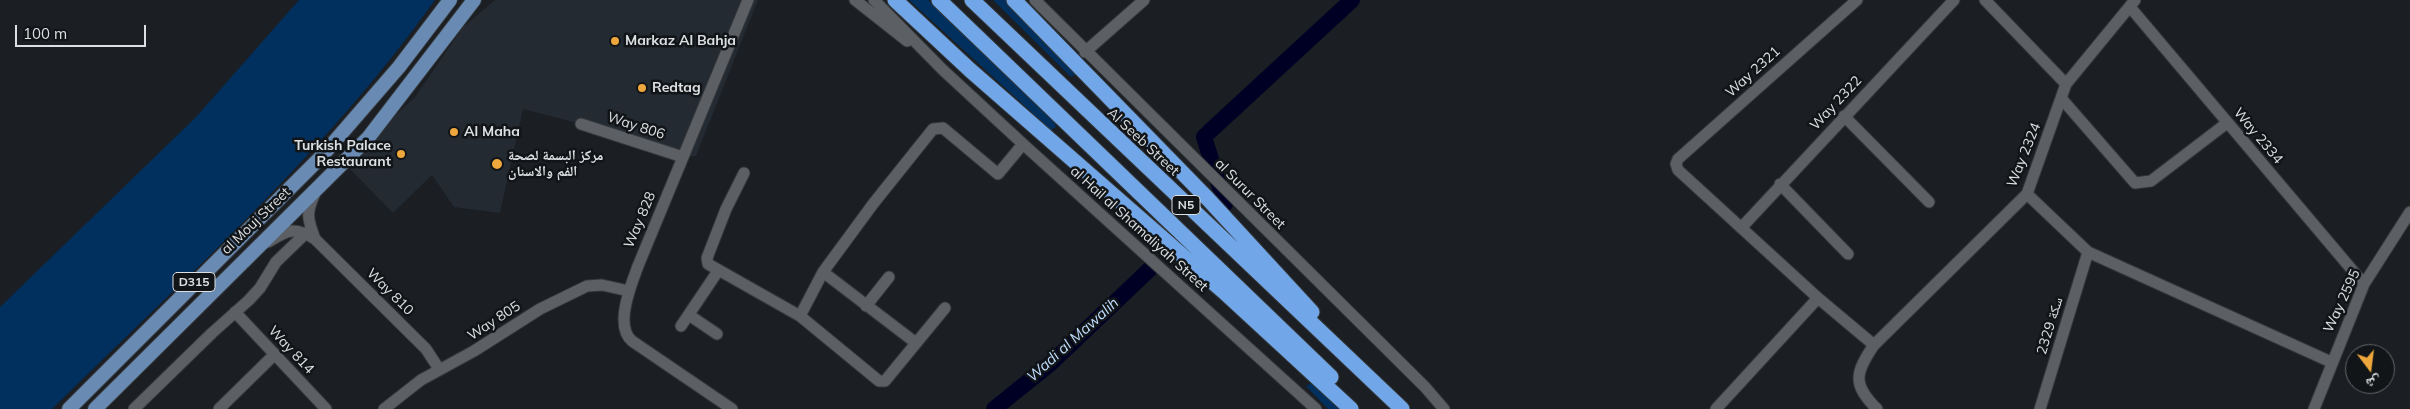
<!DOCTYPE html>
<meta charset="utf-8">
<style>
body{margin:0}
#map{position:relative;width:2410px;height:409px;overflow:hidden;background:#1b1e22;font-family:Mulish,"Noto Naskh Arabic",sans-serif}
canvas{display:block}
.north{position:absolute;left:2345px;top:344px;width:50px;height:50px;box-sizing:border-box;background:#121518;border:1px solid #636669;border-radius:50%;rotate:165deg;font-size:14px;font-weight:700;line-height:20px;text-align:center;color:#dde0e2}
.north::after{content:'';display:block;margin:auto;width:18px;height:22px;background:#eea73c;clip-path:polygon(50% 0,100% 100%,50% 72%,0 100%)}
.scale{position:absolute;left:15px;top:25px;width:131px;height:22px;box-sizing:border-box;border:2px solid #dde0e2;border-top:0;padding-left:6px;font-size:15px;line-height:18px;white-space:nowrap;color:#dde0e2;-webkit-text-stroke:4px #121518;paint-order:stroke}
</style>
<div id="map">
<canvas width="2410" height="409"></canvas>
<div class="north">ش</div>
<div class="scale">100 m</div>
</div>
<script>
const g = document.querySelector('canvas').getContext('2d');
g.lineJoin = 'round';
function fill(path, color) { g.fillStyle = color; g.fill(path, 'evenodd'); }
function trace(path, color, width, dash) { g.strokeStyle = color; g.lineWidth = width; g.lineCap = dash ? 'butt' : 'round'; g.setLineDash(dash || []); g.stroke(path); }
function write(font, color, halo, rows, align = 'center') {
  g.font = font + ' Mulish,"Noto Naskh Arabic",sans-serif'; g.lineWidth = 5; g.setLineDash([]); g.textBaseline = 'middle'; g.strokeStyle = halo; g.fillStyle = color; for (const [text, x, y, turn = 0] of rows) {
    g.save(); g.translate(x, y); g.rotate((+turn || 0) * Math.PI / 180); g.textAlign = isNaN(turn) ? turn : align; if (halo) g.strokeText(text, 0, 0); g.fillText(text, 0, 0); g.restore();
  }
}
fill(new Path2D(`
 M495 0H758L696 156 683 157 581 124 523 109 500 213 454 207 432 175 393 213 348 167 381 128 415 97 463 27Z`), '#232a32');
fill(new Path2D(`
 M299 0H435C328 151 184 279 52 409H0V307L196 117Z
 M909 0H928L1054 121 1056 127 1051 130Z
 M993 0H1006L1077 74 1071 77Z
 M1314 382 1343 409H1328L1306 386Z`), '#02305e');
trace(new Path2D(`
 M1209 132 1352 0
 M1206 135 1204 137 1225 204
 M994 409 1050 364 1150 269`), '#000025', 16);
const minor = new Path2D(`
 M855 0 907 41
 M874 0 943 70 1023 144 1316 409
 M1035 0 1425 387 1444 409
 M1857 0 1678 159 1676 164 1678 170 1818 298 1874 345
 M1985 0 2066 84
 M2130 7 2364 284
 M1085 52 1144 0
 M2061 98 2135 183 2151 181 2227 123
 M1844 116 1929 202
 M581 124 683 157
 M744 173 726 209 707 258 708 264 800 316 879 381H885L945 308
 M1780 184 1848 254
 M315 193C306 213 307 218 315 239
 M2027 194 2088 252 2331 362
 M1741 228 1954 0
 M268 242C288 230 294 226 315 239L426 349 439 369
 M823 272 916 343
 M866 306 889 277
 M235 312 326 409
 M689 315 717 334
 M800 316 823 272 873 204 933 129 943 128 998 174 1023 144
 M681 326 718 271
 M134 409 212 333 249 300 260 288 276 262 306 233
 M219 409 275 354
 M384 409 421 380 474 351 540 309 587 286 602 285 629 291
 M732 409 632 341C614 326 631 285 638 266L748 0
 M1716 409 1818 298
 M1877 409C1852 384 1855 373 1874 345L2027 194 2066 84 2135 0
 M2040 409 2088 252
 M2314 409 2364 284 2410 212`);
const major = new Path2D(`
 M69 409 321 157 399 67 450 0
 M95 409 368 138 474 0`);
const highway = new Path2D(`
 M895 0 970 70 1223 291 1351 409
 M939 0 1331 377
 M972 0 1402 409
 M1014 0 1208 199 1312 312`);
trace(minor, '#35383a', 13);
trace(major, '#35383a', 16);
trace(highway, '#35383a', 17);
trace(minor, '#5c6064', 11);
trace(major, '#698bb3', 14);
trace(highway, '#71a7e8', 15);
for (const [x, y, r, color] of [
 [615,41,5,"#eea73c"],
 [642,88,5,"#eea73c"],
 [454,132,5,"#eea73c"],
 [401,154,5,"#eea73c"],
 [497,164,6,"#eea73c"]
]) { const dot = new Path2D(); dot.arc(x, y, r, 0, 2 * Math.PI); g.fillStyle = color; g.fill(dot); trace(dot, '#121518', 2); }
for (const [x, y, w] of [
 [1186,205,28],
 [194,282,42]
]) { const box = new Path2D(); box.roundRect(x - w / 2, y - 9.5, w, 19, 4); g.fillStyle = '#121518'; g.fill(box); trace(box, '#dde0e2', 1); }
write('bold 12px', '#dde0e2', null, [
 ["N5",1186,205],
 ["D315",194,282]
]);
write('bold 14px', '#dde0e2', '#121518', [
 ["Markaz Al Bahja",625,41],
 ["Redtag",652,88],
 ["Al Maha",464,132],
 ["Turkish Palace",391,146,"right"],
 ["Restaurant",391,162,"right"],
 ["مركز البسمة لصحة",508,156],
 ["الفم والاسنان",508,172]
], 'left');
write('14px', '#dde0e2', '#121518', [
 ["Way 2321",1753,72,-42],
 ["Way 2322",1836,103,-47],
 ["Way 806",636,126,18],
 ["Way 2334",2258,136,50],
 ["Al Seeb Street",1143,142,43],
 ["Way 2324",2024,155,-68],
 ["al Surur Street",1250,194,45],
 ["Way 828",640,220,-67],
 ["al Mouj Street",256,221,-44],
 ["al Hail al Shamaliyah Street",1139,229,42],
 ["Way 810",390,292,45],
 ["Way 2595",2342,301,-65],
 ["Way 805",494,321,-33],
 ["سكة 2329",2050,326,-73],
 ["Way 814",291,350,47]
]);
write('italic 15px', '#bfdcfe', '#121518', [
 ["Wadi al Mawalih",1073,340,-42]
]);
</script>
